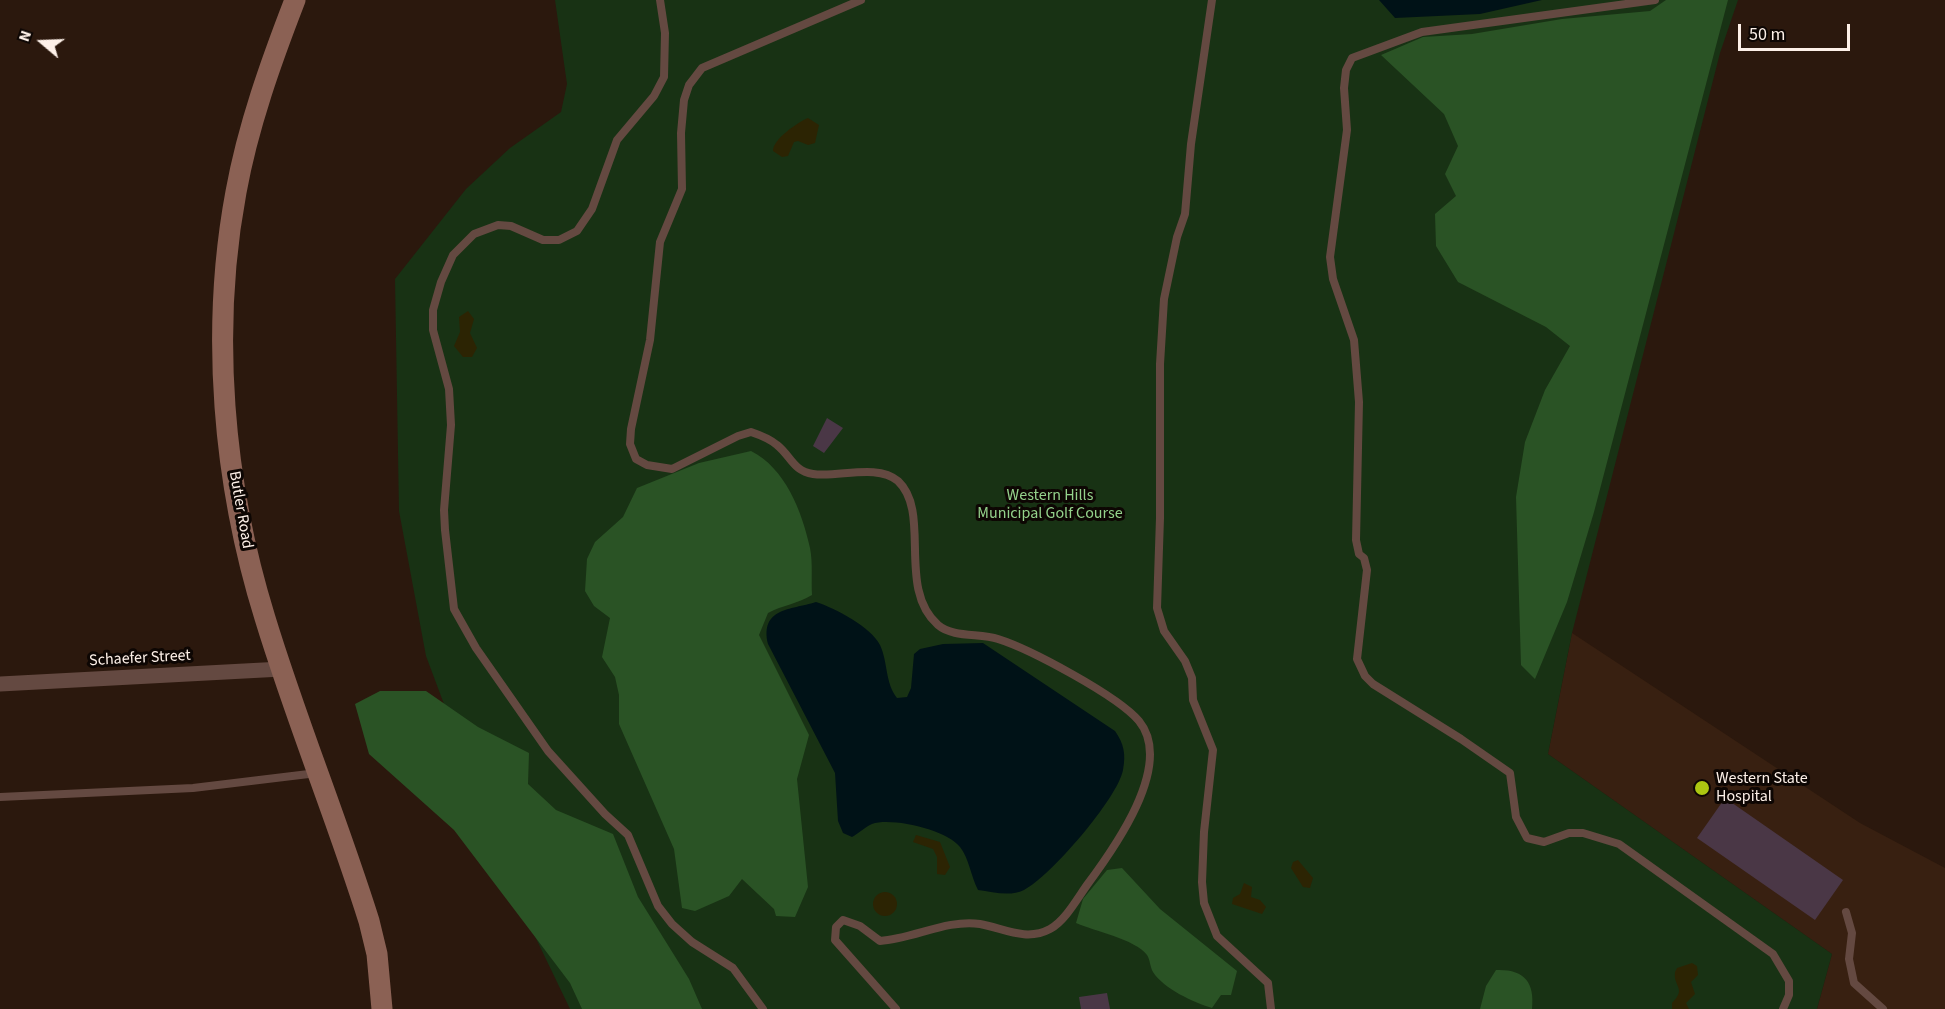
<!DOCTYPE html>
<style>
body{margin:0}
#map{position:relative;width:1945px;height:1009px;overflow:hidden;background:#2b180d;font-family:"Source Sans 3",sans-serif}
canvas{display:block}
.north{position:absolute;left:12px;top:12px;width:60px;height:60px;-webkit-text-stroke:4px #0d0603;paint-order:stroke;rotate:289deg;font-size:16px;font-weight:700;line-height:24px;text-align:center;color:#fdf0e8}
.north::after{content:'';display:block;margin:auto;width:21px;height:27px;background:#fdf0e8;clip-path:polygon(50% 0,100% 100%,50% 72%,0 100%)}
.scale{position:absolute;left:1738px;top:24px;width:112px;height:27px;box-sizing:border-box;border:3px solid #fdf0e8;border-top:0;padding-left:8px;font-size:18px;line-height:21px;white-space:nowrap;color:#fdf0e8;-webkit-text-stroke:4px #0d0603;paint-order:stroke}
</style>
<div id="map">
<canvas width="1945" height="1009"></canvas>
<div class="north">N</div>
<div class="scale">50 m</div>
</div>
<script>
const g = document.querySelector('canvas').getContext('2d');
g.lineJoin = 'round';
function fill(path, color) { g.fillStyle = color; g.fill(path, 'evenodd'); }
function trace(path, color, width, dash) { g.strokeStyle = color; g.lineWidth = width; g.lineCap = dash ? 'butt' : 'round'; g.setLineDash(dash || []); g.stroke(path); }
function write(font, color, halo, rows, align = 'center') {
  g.font = font + ' "Source Sans 3",sans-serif'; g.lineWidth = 6; g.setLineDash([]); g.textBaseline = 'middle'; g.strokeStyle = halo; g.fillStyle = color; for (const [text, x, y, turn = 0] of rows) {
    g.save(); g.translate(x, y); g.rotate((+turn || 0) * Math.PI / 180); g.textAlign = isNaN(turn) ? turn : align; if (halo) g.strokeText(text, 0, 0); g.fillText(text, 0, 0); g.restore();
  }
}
fill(new Path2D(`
 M1572 633 1860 823 1945 868V1009H1817L1832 954 1548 754Z`), '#382011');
fill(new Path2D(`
 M555 0H1738L1720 53 1572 633 1548 754 1832 954 1817 1009H570L517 899 426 656 399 511 395 279 466 189 510 148 561 112 567 84Z`), '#183214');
fill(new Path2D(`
 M1666 0H1728L1594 512 1567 602 1535 679 1521 665 1516 497 1525 442 1545 390 1570 346 1546 327 1458 282 1436 246 1435 214 1456 196 1445 174 1458 146 1444 114 1381 55 1423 37 1472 34 1562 19 1650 11Z
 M751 451C785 468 802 511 810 548 813 563 811 580 812 595 797 604 783 605 768 613L759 635 809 735 797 779 808 887 795 917 776 916 774 909 742 879 729 896 695 911 682 908 674 849 619 724V695L615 677 602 657 610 618 594 606 585 591 587 559 595 542 623 517 637 488 699 463Z
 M380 691H426L478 727 529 753 528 784 556 810 613 834 638 897 689 979 702 1009H582L570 983 454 830 369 754 355 704Z
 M1122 868 1160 909 1237 971 1231 995H1221L1212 1008C1193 1002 1164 989 1153 972 1150 967 1150 959 1147 955 1135 939 1094 931 1076 923L1083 899 1107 870Z
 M1496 970C1524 969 1535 982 1532 1009H1480L1486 986Z`), '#2a5325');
fill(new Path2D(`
 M808 118 819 125 815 143 808 145 798 141 794 142 788 156 782 157 773 151C773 139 797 123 808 118Z
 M468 311 474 319 470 333 477 348 472 357H463L454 346 460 332 459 317Z
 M916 835 940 842 950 867 945 875 937 874V857L933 849 913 842Z
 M1298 860 1313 878 1310 888 1303 887 1291 868 1293 862Z
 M1244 883 1252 887 1251 897 1260 900 1266 907 1262 914 1232 904 1233 898 1240 894Z
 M873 904a12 12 0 1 1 24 0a12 12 0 1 1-24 0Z
 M1692 963 1697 966 1698 975 1691 982 1695 994 1686 1003 1689 1009H1672V1003C1687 988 1673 987 1675 972L1677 968Z`), '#2c2403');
fill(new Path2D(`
 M1379 0H1542L1480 14 1395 18Z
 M816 602C835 608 871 627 880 645 888 662 885 683 897 698L907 697 911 688 914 654 920 649 943 644 983 643 1115 731C1124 744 1126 754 1123 770 1118 798 1050 877 1024 890 1010 897 993 892 978 890 971 877 969 858 960 847 947 830 892 817 872 824 865 827 859 833 852 837L843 833 838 821 835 773 768 644C760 608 790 610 816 602Z`), '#001217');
fill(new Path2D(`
 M827 418 843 428 824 453 813 446Z
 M1725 798 1843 880 1815 920 1697 838Z
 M1107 993 1110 1009H1081L1079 997Z`), '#4a3746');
trace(new Path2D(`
 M660 0 665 33 664 77 654 96 617 140 592 209 577 231 559 240H543L511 226 498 225 474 234 453 255 441 282 433 310V330L449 389 451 425 444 510 445 530 454 609 476 648 548 751 605 814 628 835 658 906 672 924 692 942 733 968 763 1009
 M861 0 702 68 689 85 684 100 681 133 682 189 660 242 650 340 631 429 630 444 636 459 647 465 672 469 738 436 751 432C760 435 770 439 777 445 791 456 793 471 813 474 838 478 877 463 898 481 932 513 896 588 938 625 953 638 980 633 998 639 1030 649 1118 696 1139 721 1175 765 1113 850 1087 885 1077 899 1065 921 1050 929 1026 942 1003 928 980 924 947 919 913 939 880 941L860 926 843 920 836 927 835 940 896 1009
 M1212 0 1191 144 1185 214 1177 237 1164 299 1160 364V518L1157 608 1164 631 1185 661 1192 678 1193 700 1213 750 1204 832 1202 882 1204 903 1217 936 1268 983 1271 1009
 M1655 0 1422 32 1352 58 1346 70 1344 88 1347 130 1330 257 1333 279 1354 340 1359 402 1356 540 1359 554 1364 558 1367 570 1357 659 1365 676 1373 684 1461 739 1510 773 1516 817 1527 838 1544 842 1569 833H1583L1619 844 1773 954 1789 981V995L1783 1009
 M0 797 193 788 317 773
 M1846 912 1852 933 1849 959 1854 983 1883 1009`), '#644941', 8);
trace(new Path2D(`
 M0 684 282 669`), '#644941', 15);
trace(new Path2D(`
 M295 0C271 62 248 126 236 192 210 331 223 483 265 618 296 720 337 819 369 921L377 954 382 1009`), '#8b6154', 21);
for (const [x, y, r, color] of [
 [1702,788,8,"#acc611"]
]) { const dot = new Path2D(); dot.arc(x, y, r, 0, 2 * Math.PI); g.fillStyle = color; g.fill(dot); trace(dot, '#0d0603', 2); }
write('16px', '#94d28b', '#0d0603', [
 ["Western Hills",1050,496],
 ["Municipal Golf Course",1050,514]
]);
write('16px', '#fdf0e8', '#0d0603', [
 ["Butler Road",240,510,80],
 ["Schaefer Street",140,659,-3]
]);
write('16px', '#fdf0e8', '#0d0603', [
 ["Western State",1716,779],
 ["Hospital",1716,797]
], 'left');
</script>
